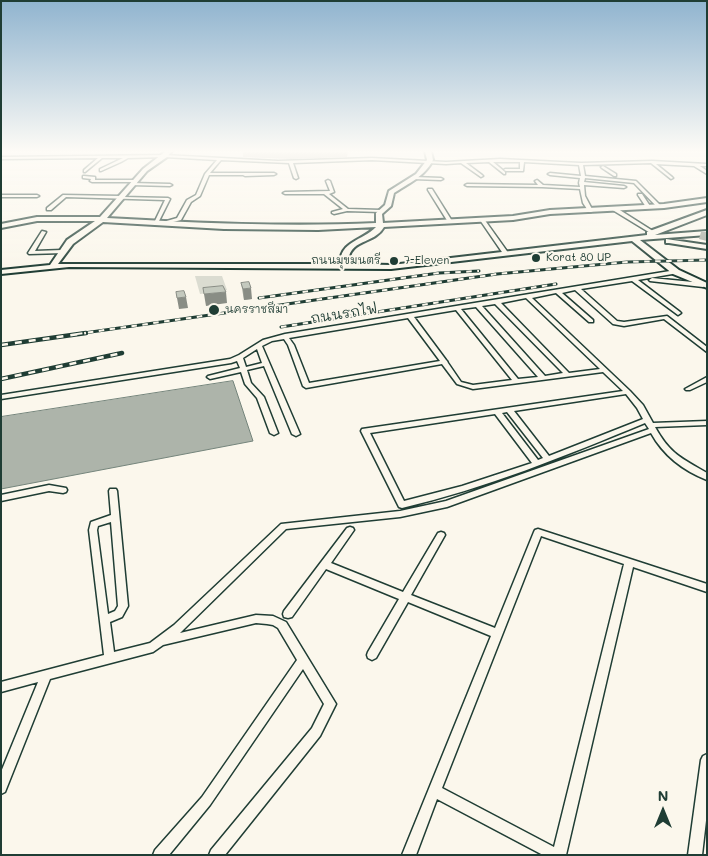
<!DOCTYPE html>
<meta charset="utf-8">
<style>
body{margin:0}
#map{position:relative;width:708px;height:856px;overflow:hidden;background:#fbf7ec;font-family:Mali,sans-serif}
canvas{display:block}
.frame{position:absolute;inset:0;border:2px solid #1f3d34;pointer-events:none}
.north{position:absolute;left:638px;top:786px;width:50px;height:50px;-webkit-text-stroke:4px #fbf7ec;paint-order:stroke;rotate:0deg;font-size:14px;font-weight:700;line-height:20px;text-align:center;color:#1f3d34}
.north::after{content:'';display:block;margin:auto;width:18px;height:22px;background:#1f3d34;clip-path:polygon(50% 0,100% 100%,50% 72%,0 100%)}
</style>
<div id="map">
<canvas width="708" height="856"></canvas>
<div class="frame"></div>
<div class="north">N</div>
</div>
<script>
const g = document.querySelector('canvas').getContext('2d');
g.lineJoin = 'round';
function fill(path, color) { g.fillStyle = color; g.fill(path, 'evenodd'); }
function trace(path, color, width, dash) { g.strokeStyle = color; g.lineWidth = width; g.lineCap = dash ? 'butt' : 'round'; g.setLineDash(dash || []); g.stroke(path); }
function write(font, color, halo, rows, align = 'center') {
  g.font = font + ' Mali,"Playpen Sans Thai",sans-serif'; g.lineWidth = 4; g.setLineDash([]); g.textBaseline = 'middle'; g.strokeStyle = halo; g.fillStyle = color; for (const [text, x, y, turn = 0] of rows) {
    g.save(); g.translate(x, y); g.rotate((+turn || 0) * Math.PI / 180); g.textAlign = isNaN(turn) ? turn : align; if (halo) g.strokeText(text, 0, 0); g.fillText(text, 0, 0); g.restore();
  }
}
fill(new Path2D(`
 M195 276H222L227 290 200 294Z`), '#dbdcd1');
const water = new Path2D(`
 M233 381 253 441 1 489V417Z`);
fill(water, '#adb4aa');
trace(water, '#74847b', 1);
const street = new Path2D(`
 M165 155 278 161 372 158 446 162 500 159 581 163 652 161 707 164V166H700L707 171V174L694 166 656 164 672 177 673 178 671 179 651 163 583 165 585 176 636 181 661 206 657 207 634 183 585 178 584 182 624 186 626 187 624 188 584 185 585 196 593 211 591 212H589L583 203 580 189 542 187 467 186 465 185 467 184 538 185 535 181 537 180 543 185 580 187 579 183 580 178 550 175 548 174 550 173 581 176 579 165 524 162 523 171H506L504 170 505 169H520V162H493L505 172V174H504L489 162 466 163 482 175 483 176 481 177 461 163 446 164 372 160 293 163 298 178 296 179 294 178 289 163 221 160 210 173H274L276 174 274 175 245 176 243 175H209L200 196 191 202 181 220 165 224H163V222L177 218 187 200 196 195 205 174 217 160 165 157 128 158 121 162 101 171H100V169L123 158H102L85 172H84V170L98 158 1 159V157Z
 M603 166 616 174V176H614L602 168 601 167Z
 M84 176 95 177V180H135L137 181 135 182H92L90 181 91 179 83 178V176Z
 M414 177 441 178 443 179 441 180 413 179V177Z
 M328 180 330 181 334 192 329 194 348 209 381 210 383 211 381 212 347 211 334 214 332 213V212L343 209 324 194H285L283 193 285 192 330 191 326 181Z
 M132 183 170 184 172 185 170 186 131 185V183Z
 M428 189H432L452 221V222H448L428 190Z
 M638 194H642L650 206V207H646L638 195Z
 M1 195H37L39 196 37 197H1Z
 M63 195 121 196 123 197 168 198 170 199 158 223 156 224 154 223 165 200 66 197 51 210H47V208Z
 M611 207H615L656 233 652 234 611 209Z
 M480 219H484L509 254 508 255H504L480 220Z
 M42 231 46 232 35 251 62 250 65 252 64 253 29 254 28 253Z
 M676 270 679 272 678 273 638 280 680 312 681 313 678 315 632 281 581 289 617 321 624 322 667 316 707 347V352L664 319 624 326 613 324 575 290 562 293 593 320V322H589L556 293 532 298 630 391 643 405 653 423 707 421V425L655 427C670 454 681 458 707 473V480C684 471 663 455 651 433L447 507 400 517 286 529 180 633 256 615 273 616 286 622 336 704 320 736 225 855H209L211 850 312 728 324 704 303 669 210 805 169 855H153L155 850 202 797 297 660 278 628 273 625 267 624 256 623 163 645 153 652 50 679 5 792 1 794V772L38 682 1 692V682L104 655 89 530 91 522 111 515 109 491 110 489H116L117 491 128 606 122 617 110 622 114 652 150 643 174 625 281 524 400 511 446 501 649 429 645 423C565 456 487 488 402 508L399 507 361 431 362 429 623 391 603 372 473 389 457 384 442 364 306 388 303 386 288 345 284 339 272 341 262 346 300 434 296 436 292 434 264 366 247 370 251 383 264 397 278 433 274 435 270 433 257 398 245 384 241 372 210 379 207 377 208 376 240 368 237 361 231 363 1 399V395L230 359 239 355 263 340 285 334ZM526 298 600 369 569 373 501 303ZM495 304 563 373 545 376 482 306ZM476 307 538 377 518 379 461 309ZM456 310 512 380 473 385 461 382 448 363 447 361 446 360 414 317ZM408 318 440 361 309 383 294 345 289 338ZM257 349 262 363 246 367 243 358ZM626 394 637 408 643 419 549 456 514 411ZM507 412 543 458 538 460 502 413ZM495 414 532 463 462 486 404 501 370 433ZM111 522 118 606 115 611 108 614 97 530 98 526Z
 M652 278 703 283 706 285 703 287 650 281 649 280Z
 M707 377V382L690 390H686L685 389Z
 M49 485 66 488 67 490 66 492 63 493 49 491 1 501V495Z
 M350 527 353 528 354 530 331 563 403 592 438 533 441 532 444 533 445 535 411 595 495 628 534 532 535 530 538 529 707 584V592L633 567 566 855H543L437 799 416 855H402L491 636 408 602 376 658 372 660 368 658 367 655 368 652 399 599 326 569 292 617 288 618 284 617 283 614 284 611 347 528ZM541 536 624 564 554 847 442 788Z
 M707 754V812L702 855H688L701 760 703 756Z`);
const secondary = new Path2D(`
 M166 151H172L167 157 147 171 107 218C197 223 286 227 376 223V213L385 205 389 191 416 174 427 160 425 151H431L433 160C424 177 409 183 394 193L391 206 382 214 383 223 513 216 550 210 664 204 707 198V202L664 208 550 214 513 220 384 227C374 245 348 238 348 264L391 265 647 235V232L707 210V215L655 235 707 231V235L640 240 679 270 707 283V288L673 274 632 241 391 269 69 267 1 274V270L50 265 67 240 95 221H37L1 228V224L37 217H100L143 169ZM103 222 224 229 318 230 376 227C362 241 340 241 340 264H58L73 244Z
 M666 239 707 245V249L669 243H666Z`);
trace(street, '#1f3d34', 3);
trace(secondary, '#1f3d34', 4);
fill(street, '#fbf7ec');
fill(secondary, '#fbf7ec');
const railFar1 = new Path2D(`
 M259 298 439 273 479 271
 M281 327 556 284
 M77 334 497 274 627 262 707 260`);
const rail = new Path2D(`
 M1 345 86 333
 M1 379 122 353`);
trace(railFar1, '#1f3d34', 3);
trace(rail, '#1f3d34', 4.5);
trace(railFar1, '#fbf7ec', 2, [5.5]);
trace(rail, '#fbf7ec', 2.5, [7]);
fill(new Path2D(`
 M243 151H348L347 157 291 159 243 157Z
 M701 232H707V241L699 239Z
 M241 283 252 299 244 300Z`), '#a9ada3');
fill(new Path2D(`
 M251 288 252 299 244 300 243 289Z
 M226 292 227 303 206 306 204 294Z
 M186 297 188 308 179 309 177 298Z`), '#898d85');
const building = new Path2D(`
 M249 282 251 288 243 289 241 283Z
 M223 286 226 292 204 294 203 288Z
 M184 291 186 297 177 298 176 292Z`);
fill(building, '#c4c9be');
trace(building, '#898d85', 1);
const sky = g.createLinearGradient(0, 0, 0, 270);
sky.addColorStop(0, '#90b4cf');
sky.addColorStop(0.56, '#fdfbf6');
sky.addColorStop(1, '#fdfbf600');
g.fillStyle = sky;
g.fillRect(0, 0, 708, 270);
for (const [x, y, r, color] of [
 [536,258,5,"#1f3d34"],
 [394,261,5,"#1f3d34"],
 [214,310,6,"#1f3d34"]
]) { const dot = new Path2D(); dot.arc(x, y, r, 0, 2 * Math.PI); g.fillStyle = color; g.fill(dot); trace(dot, '#fbf7ec', 2); }
write('11px', '#1f3d34', '#fbf7ec', [
 ["Korat 80 UP",546,258],
 ["7-Eleven",404,261],
 ["นครราชสีมา",225,310]
], 'left');
write('11px', '#1f3d34', '#fbf7ec', [
 ["ถนนมุขมนตรี",346,261]
]);
write('14px', '#1f3d34', '#fbf7ec', [
 ["ถนนรถไฟ",344,314,-9]
]);
</script>
